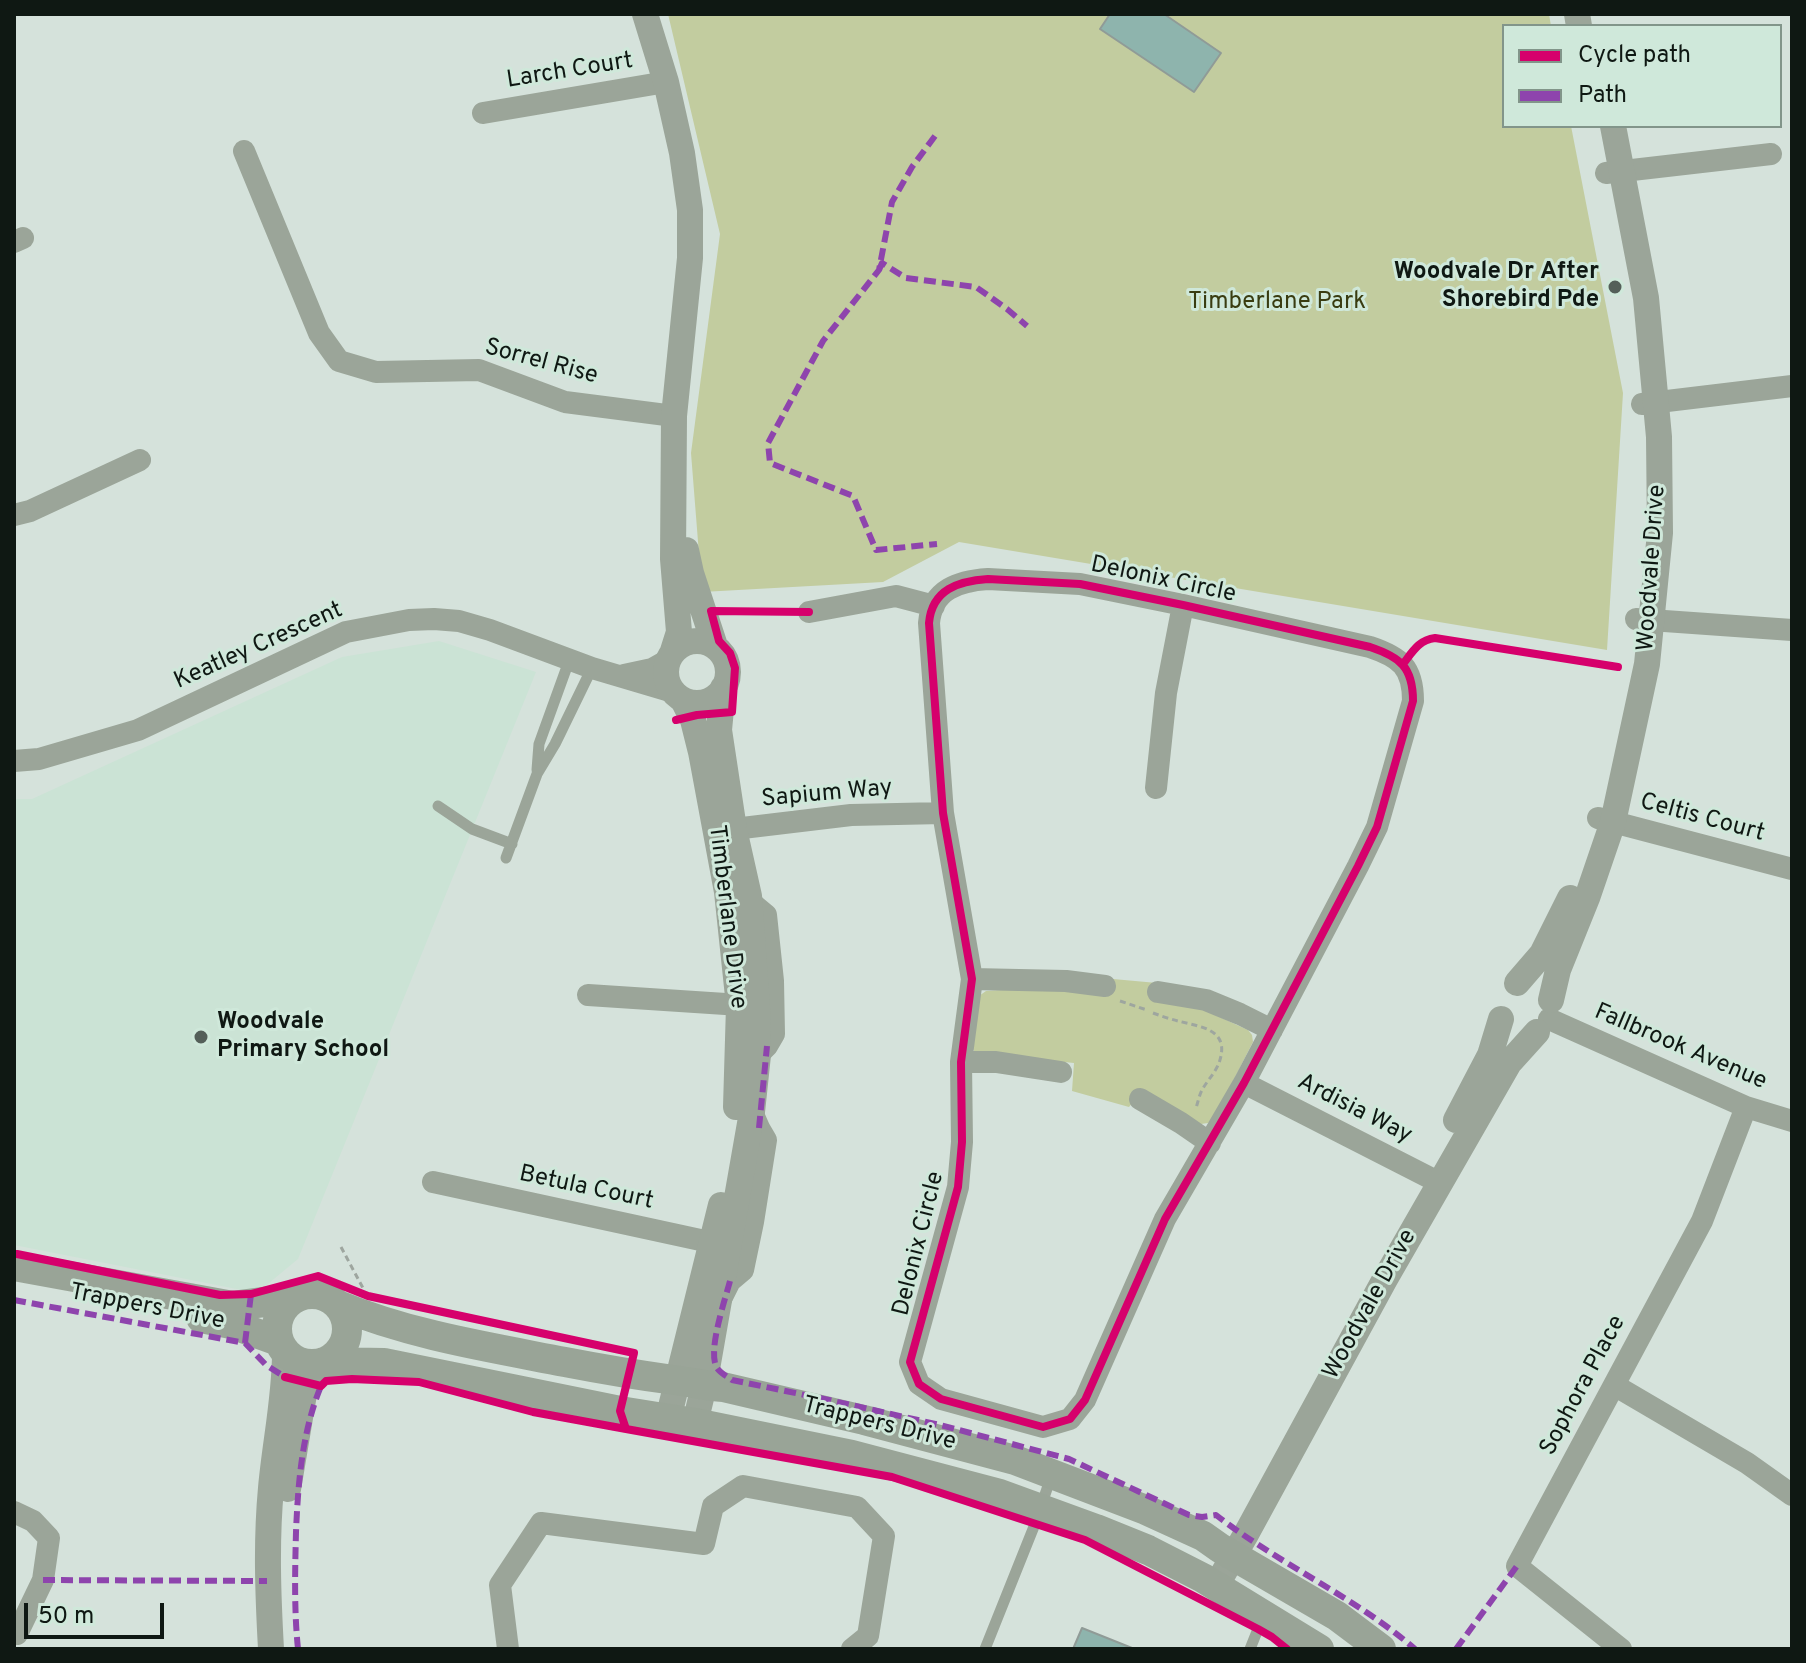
<!DOCTYPE html>
<style>
body{margin:0}
#map{position:relative;width:1806px;height:1663px;overflow:hidden;background:#d5e2db;font-family:Overpass,sans-serif}
canvas{display:block}
.frame{position:absolute;inset:0;border:16px solid #0f1813;pointer-events:none}
.legend{position:absolute;left:1502px;top:24px;width:280px;height:104px;box-sizing:border-box;background:#cfe8da;border:2px solid #82958a;margin:0;padding:10px 14px;list-style:none;font-size:24px;color:#0f1813}
.legend li{display:flex;align-items:center;gap:16px;height:40px}
.legend b{width:40px;border:2px solid #82958a}
.scale{position:absolute;left:24px;top:1603px;width:140px;height:36px;box-sizing:border-box;border:4px solid #0f1813;border-top:0;padding-left:10px;font-size:24px;line-height:28px;white-space:nowrap;color:#0f1813;-webkit-text-stroke:6px #cfe8da;paint-order:stroke}
</style>
<div id="map">
<canvas width="1806" height="1663"></canvas>
<div class="frame"></div>
<ul class="legend">
<li><b style="height:10px;background:#d6006c"></b>Cycle path</li>
<li><b style="height:10px;background:#8e44ad"></b>Path</li>
</ul>
<div class="scale">50 m</div>
</div>
<script>
const g = document.querySelector('canvas').getContext('2d');
g.lineJoin = 'round';
function fill(path, color) { g.fillStyle = color; g.fill(path, 'evenodd'); }
function trace(path, color, width, dash) { g.strokeStyle = color; g.lineWidth = width; g.lineCap = dash ? 'butt' : 'round'; g.setLineDash(dash || []); g.stroke(path); }
function write(font, color, halo, rows, align = 'center') {
  g.font = font + ' Overpass,sans-serif'; g.lineWidth = 6; g.setLineDash([]); g.textBaseline = 'middle'; g.strokeStyle = halo; g.fillStyle = color; for (const [text, x, y, turn = 0] of rows) {
    g.save(); g.translate(x, y); g.rotate((+turn || 0) * Math.PI / 180); g.textAlign = isNaN(turn) ? turn : align; if (halo) g.strokeText(text, 0, 0); g.fillText(text, 0, 0); g.restore();
  }
}
fill(new Path2D(`
 M439 641 536 672 298 1259 257 1293 14 1245V799H32L342 657Z`), '#cbe3d5');
fill(new Path2D(`
 M668 14H1549L1551 26H1504V126H1571L1623 393 1607 650 959 542 883 582 702 592 691 453 720 234Z
 M1113 979 1157 983 1200 1008 1248 1030 1252 1035 1253 1042 1214 1118 1208 1123 1201 1124 1141 1092 1129 1107 1072 1091 1074 1063 975 1053 972 1047 979 996 986 991 1050 987 1110 995Z`), '#c2cc9f');
const building = new Path2D(`
 M1110 14H1164L1221 53 1194 92 1100 29Z
 M1082 1628 1132 1648V1649H1073Z`);
fill(building, '#8eb4ad');
trace(building, '#909b97', 2);
trace(new Path2D(`
 M1120 1001 1147 1010
 M1153 1013C1161 1016 1170 1019 1178 1021 1201 1027 1231 1029 1219 1063 1215 1073 1207 1081 1202 1090 1199 1096 1198 1102 1196 1108
 M341 1247 364 1290`), '#9ea69f', 3, [6, 4]);
trace(new Path2D(`
 M537 770 539 744 569 661
 M438 806 472 829 512 844
 M506 858 537 774 555 744 592 668
 M985 1649 1035 1524 1052 1474
 M1250 1649 1258 1629 1266 1618`), '#9ba599', 11);
trace(new Path2D(`
 M483 113 666 82
 M244 151 319 333 339 361 376 372 479 370 565 402 674 416
 M1606 173 1771 154
 M14 242 23 238
 M1642 404 1792 386
 M14 515 30 511 140 460
 M988 579 1080 584 1183 605 1370 647C1400 657 1413 667 1413 701L1377 827 1358 866 1244 1083 1165 1219 1085 1400 1070 1419 1043 1427 941 1399 919 1384 910 1362 958 1187 962 1142 961 1062 972 979 943 813 929 623C932 589 959 581 988 579Z
 M809 612 896 596 934 606
 M1636 619 1792 630
 M624 675 652 669 668 660
 M14 761 39 759 138 730 346 632 409 620 434 619 459 621 490 630 592 668 673 692
 M1156 788 1166 693 1183 605
 M1598 818 1792 869
 M718 833 734 829 851 815 943 813
 M749 896 754 905 766 915 773 981 774 1034 767 1046 758 1055
 M972 979 1066 981 1105 986
 M1158 992 1206 1000 1240 1014 1272 1030
 M588 995 756 1006
 M1549 1019 1746 1107 1792 1121
 M961 1062H996L1061 1072
 M1244 1083 1440 1183
 M1140 1099 1181 1123 1210 1143
 M433 1182 728 1246
 M721 1299 730 1281 743 1270 753 1222 766 1140 759 1128 752 1112
 M1614 1385 1747 1463 1792 1495
 M14 1512 33 1521 49 1538 43 1580 17 1634
 M508 1649 500 1585 541 1523 704 1544 713 1506 743 1486 857 1507 884 1536 868 1636 852 1649
 M1621 1649 1517 1566 1702 1221 1746 1107`), '#9ba599', 22);
trace(new Path2D(`
 M645 14 666 82 682 153 690 210V258L674 416 673 559 679 632 673 651
 M1577 14 1579 26
 M686 550 691 573 715 646
 M666 672a31 31 0 1 1 62 0a31 31 0 1 1-62 0Z
 M683 700 693 720 701 752 727 892 739 1006 736 1107
 M1517 983 1542 954 1570 898
 M1551 1000 1558 970 1587 898 1613 822 1647 664 1660 533 1659 437 1646 298 1613 126
 M1456 1120 1490 1055 1501 1019
 M668 1419 721 1205
 M695 1423 704 1386 752 1112 758 1055 757 1006 749 896 734 829 719 730 723 688
 M288 1489 306 1382 321 1363
 M1216 1586 1245 1536 1385 1279 1509 1063 1537 1032
 M271 1649C268 1595 266 1542 271 1488 275 1443 285 1398 285 1353`), '#9ba599', 26);
trace(new Path2D(`
 M14 1266 233 1306 295 1298
 M277 1329a35 35 0 1 1 70 0a35 35 0 1 1-70 0Z
 M338 1305C411 1335 488 1347 565 1362 601 1369 637 1375 674 1380 691 1382 706 1386 723 1387L864 1420 1015 1460 1146 1510 1203 1536 1220 1548 1337 1616 1381 1649
 M201 1318 231 1324 278 1341
 M324 1362 384 1363 620 1411 695 1423 852 1455 1000 1494 1096 1529 1148 1550 1203 1578 1319 1649`), '#99a497', 30);
trace(new Path2D(`
 M935 136 912 167 892 202 879 270 823 341 768 443 770 463 853 496 876 550 937 544
 M879 270 882 263 906 278 976 287 1007 309 1027 326
 M759 1128 767 1046
 M730 1281C725 1300 707 1352 717 1368 721 1374 727 1376 732 1380L829 1400 940 1425 1069 1459 1189 1515 1202 1517 1216 1515C1279 1564 1355 1597 1415 1649
 M14 1300 245 1343 266 1365 285 1377
 M245 1343 251 1294
 M43 1580 267 1581
 M298 1649C294 1610 295 1571 296 1532 298 1483 302 1432 321 1386
 M1456 1649 1517 1566`), '#8e44ad', 6, [12, 6]);
trace(new Path2D(`
 M988 579 1080 584 1183 605 1370 647C1400 657 1413 667 1413 701L1377 827 1358 866 1244 1083 1165 1219 1085 1400 1070 1419 1043 1427 941 1399 919 1384 910 1362 958 1187 962 1142 961 1062 972 979 943 813 929 623C932 589 959 581 988 579Z
 M1403 664C1413 651 1419 640 1435 638L1618 667
 M676 720 697 715 732 712 735 668 730 653 719 641 711 611 809 612
 M17 1254 220 1295 251 1294 318 1276 368 1296 634 1353 620 1411 626 1429 892 1477 1085 1540 1258 1629 1272 1637 1287 1649
 M285 1377 321 1386 326 1381 352 1379 419 1382 533 1412 626 1429`), '#d6006c', 8);
for (const [x, y, r, color] of [
 [1615,287,8,"#545f59"],
 [201,1037,8,"#545f59"]
]) { const dot = new Path2D(); dot.arc(x, y, r, 0, 2 * Math.PI); g.fillStyle = color; g.fill(dot); trace(dot, '#cfe8da', 3); }
write('24px', '#0f1813', '#cfe8da', [
 ["Larch Court",570,72,-9],
 ["Sorrel Rise",541,363,15],
 ["Woodvale Drive",1653,568,-86],
 ["Delonix Circle",1163,581,12],
 ["Keatley Crescent",259,647,-24],
 ["Sapium Way",827,795,-5],
 ["Celtis Court",1702,819,15],
 ["Timberlane Drive",726,917,83],
 ["Fallbrook Avenue",1680,1048,23],
 ["Ardisia Way",1354,1110,27],
 ["Betula Court",586,1189,12],
 ["Delonix Circle",920,1244,-76],
 ["Woodvale Drive",1371,1305,-61],
 ["Trappers Drive",147,1308,11],
 ["Sophora Place",1584,1386,-62],
 ["Trappers Drive",879,1425,14]
]);
write('bold 24px', '#0f1813', '#cfe8da', [
 ["Woodvale Dr After",1599,273],
 ["Shorebird Pde",1599,301],
 ["Woodvale",217,1023,"left"],
 ["Primary School",217,1051,"left"]
], 'right');
write('24px', '#393c11', '#cfe8da', [
 ["Timberlane Park",1277,303]
]);
</script>
